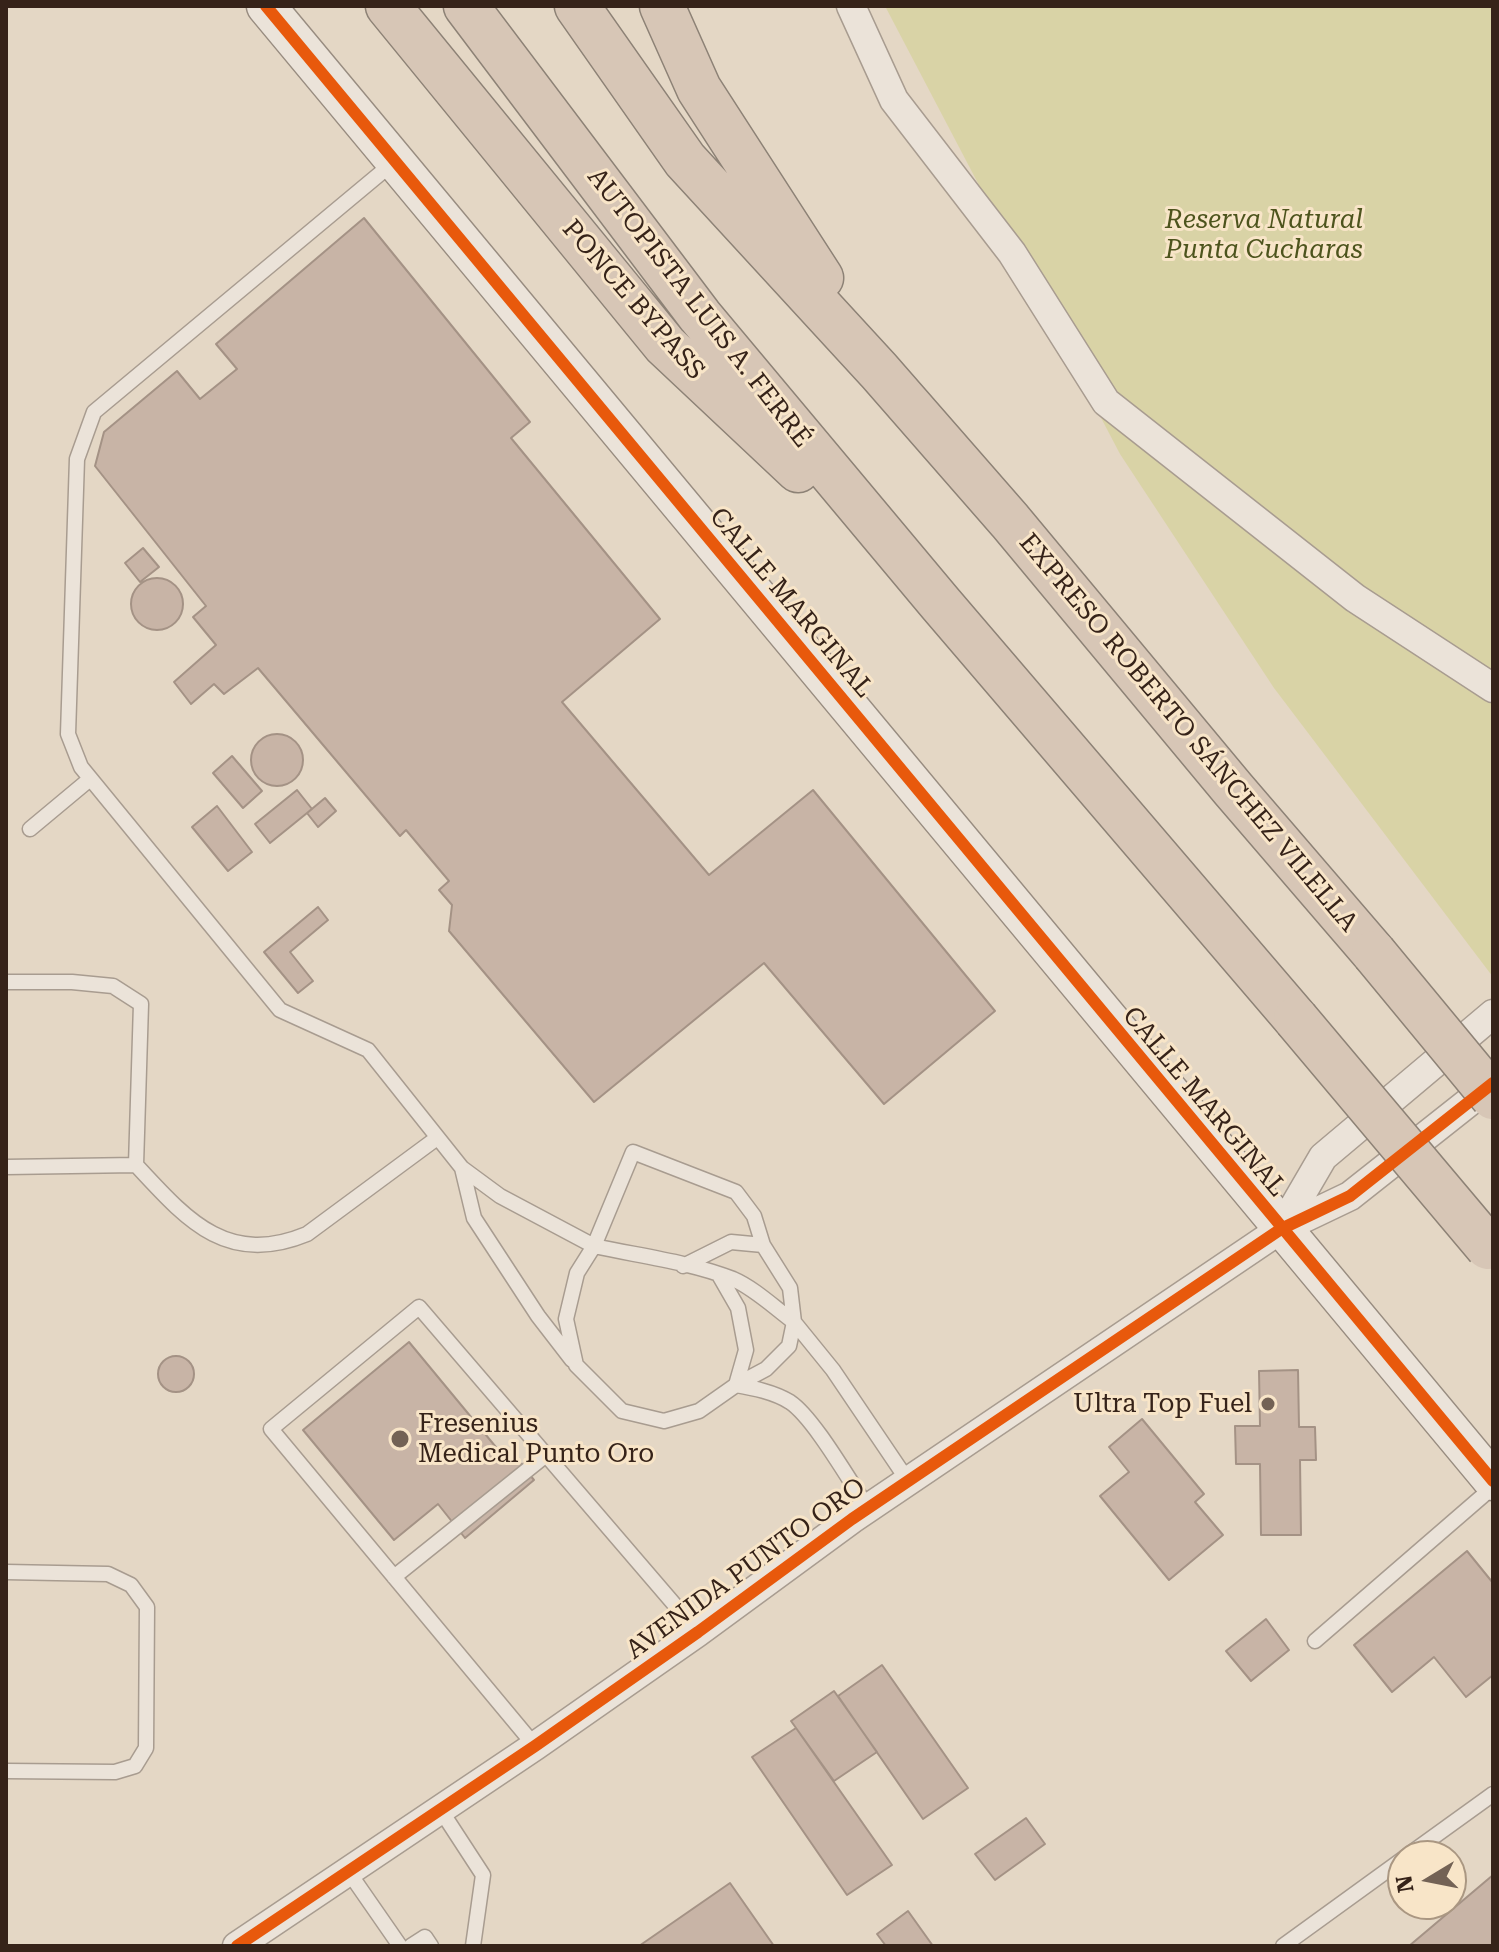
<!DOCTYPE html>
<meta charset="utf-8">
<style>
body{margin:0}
#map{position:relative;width:1499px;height:1952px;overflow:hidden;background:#e4d7c5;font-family:"Roboto Serif",serif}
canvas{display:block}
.frame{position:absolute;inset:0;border:8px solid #362319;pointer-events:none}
.north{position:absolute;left:1387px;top:1840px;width:80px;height:80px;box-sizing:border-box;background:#f8e5c8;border:2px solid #aa9782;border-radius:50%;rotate:260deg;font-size:22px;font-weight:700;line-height:32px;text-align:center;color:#362319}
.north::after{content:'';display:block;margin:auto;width:28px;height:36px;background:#736255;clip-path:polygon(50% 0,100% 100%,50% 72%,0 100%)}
</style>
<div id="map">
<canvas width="1499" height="1952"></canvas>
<div class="frame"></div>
<div class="north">N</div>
</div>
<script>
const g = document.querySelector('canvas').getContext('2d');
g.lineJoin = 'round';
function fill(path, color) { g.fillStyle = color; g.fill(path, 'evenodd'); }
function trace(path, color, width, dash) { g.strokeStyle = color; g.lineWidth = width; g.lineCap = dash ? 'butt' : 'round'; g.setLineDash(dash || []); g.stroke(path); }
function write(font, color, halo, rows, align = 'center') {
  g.font = font + ' "Roboto Serif",serif'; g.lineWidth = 6; g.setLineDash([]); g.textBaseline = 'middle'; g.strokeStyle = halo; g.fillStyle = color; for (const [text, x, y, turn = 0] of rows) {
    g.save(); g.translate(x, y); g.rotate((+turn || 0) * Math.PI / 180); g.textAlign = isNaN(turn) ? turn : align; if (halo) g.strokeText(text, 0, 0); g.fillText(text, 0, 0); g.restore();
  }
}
fill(new Path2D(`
 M885 6H1493V977L1274 688 1120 454Z`), '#d9d3a6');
const building = new Path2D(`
 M364 218 530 422 511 438 660 619 562 702 709 875 813 790 995 1011 884 1104 764 963 594 1102 449 931 452 905 439 890 449 881 406 830 400 836 258 668 224 694 214 684 191 704 174 682 216 645 193 617 206 606 95 466 104 432 177 371 200 399 237 369 216 344Z
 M143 548 159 567 140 582 125 563Z
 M131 604a26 26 0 1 1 52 0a26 26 0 1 1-52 0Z
 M251 760a26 26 0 1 1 52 0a26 26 0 1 1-52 0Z
 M232 756 262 791 243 808 213 773Z
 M297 790 312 809 270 843 255 824Z
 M325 798 336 811 318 827 307 813Z
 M217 806 252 852 228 871 192 827Z
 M318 907 328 920 290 952 313 981 298 993 264 952Z
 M409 1342 500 1452 507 1447 534 1480 465 1538 438 1504 394 1540 303 1430Z
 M158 1374a18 18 0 1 1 36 0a18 18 0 1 1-36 0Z
 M1298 1370 1299 1427H1315L1316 1460H1300L1301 1535H1261L1260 1464H1236L1235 1426H1260L1259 1371Z
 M1142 1419 1204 1494 1195 1502 1223 1535 1169 1580 1100 1496 1129 1472 1109 1447Z
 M1467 1551 1493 1583V1675L1466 1697 1434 1657 1392 1692 1354 1645Z
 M1266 1619 1289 1650 1251 1681 1226 1651Z
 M882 1665 968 1788 923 1819 838 1696Z
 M834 1691 877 1752 834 1781 791 1721Z
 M796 1728 892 1865 847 1895 752 1757Z
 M1026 1818 1045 1844 995 1880 975 1854Z
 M1493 1875V1946H1409Z
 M730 1883 774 1946H639Z
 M908 1911 933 1946H886L877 1934Z`);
fill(building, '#c8b4a6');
trace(building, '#a49285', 2);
const lane = new Path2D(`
 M394 162 94 412 77 459 68 734 81 767 280 1010 368 1050 462 1168 500 1196 594 1246 633 1152 736 1192 754 1216 763 1245 790 1288 794 1322 833 1370 908 1481
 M30 829 90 779
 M6 982H72L113 986 141 1004 136 1165
 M6 1167 136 1165C187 1220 227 1267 307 1234L437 1138
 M462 1168 474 1218 538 1316 572 1360
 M683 1266 731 1242 763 1245
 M719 1275 738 1308 746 1350 736 1385 699 1411 664 1421 622 1411 576 1365 566 1319 577 1273 594 1246C640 1256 690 1262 733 1279 754 1288 775 1308 794 1322L789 1346 766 1369 736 1385
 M736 1385C753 1388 774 1392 790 1402 814 1418 850 1482 868 1508
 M6 1572 108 1574 131 1585 147 1607 146 1748 135 1766 115 1772 6 1771
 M394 1577 546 1455
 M1315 1641 1493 1487
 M535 1746 271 1429 419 1307 698 1632
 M440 1809 483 1875 473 1946
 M1407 1856 1493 1794
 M348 1871 400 1946
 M411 1946 425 1937 431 1946
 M1283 1946 1403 1859`);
const street = new Path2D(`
 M851 6 894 100 1012 253 1106 402 1355 598 1493 688
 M1281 1229 1323 1157 1493 1014
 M237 1946 535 1746 698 1632 852 1519 1281 1229 1350 1196 1493 1083`);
const secondary = new Path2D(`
 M266 6 1493 1481`);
const highway = new Path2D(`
 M388 6 665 345 798 470
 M466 6 700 316 940 603 1296 1019
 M577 6 685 160 879 371 1010 521 1233 789 1374 953
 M662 6 699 89 821 278`);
trace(lane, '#a89c90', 17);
trace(street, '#a89c90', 31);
trace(secondary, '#988c80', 41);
trace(highway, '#8d8276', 47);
trace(lane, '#ebe3d9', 14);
trace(street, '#ebe3d9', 28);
trace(secondary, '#ebe3d9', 38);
trace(highway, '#d7c6b6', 44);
const highwayBridge = new Path2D(`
 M1374 953 1493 1097
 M1296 1019 1488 1247`);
trace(highwayBridge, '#8d8276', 47, []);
trace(highwayBridge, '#d7c6b6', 44);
trace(new Path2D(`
 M266 6 1493 1481
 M237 1946 535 1746 698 1632 852 1519 1281 1229 1350 1196 1493 1083`), '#e8590c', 12);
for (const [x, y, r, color] of [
 [1268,1404,8,"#736255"],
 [400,1439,10,"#736255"]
]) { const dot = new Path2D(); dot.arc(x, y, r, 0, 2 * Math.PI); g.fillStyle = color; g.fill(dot); trace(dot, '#f8e5c8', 3); }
write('italic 26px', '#4d541d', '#f8e5c8', [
 ["Reserva Natural",1264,220],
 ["Punta Cucharas",1264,250]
]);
write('26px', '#362319', '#f8e5c8', [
 ["PONCE BYPASS",633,300,49],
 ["AUTOPISTA LUIS A. FERRÉ",699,308,52],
 ["CALLE MARGINAL",791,603,50],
 ["EXPRESO ROBERTO SÁNCHEZ VILELLA",1188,733,50],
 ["CALLE MARGINAL",1204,1102,50],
 ["AVENIDA PUNTO ORO",746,1569,-36]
]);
write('26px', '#362319', '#f8e5c8', [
 ["Ultra Top Fuel",1252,1404],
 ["Fresenius",418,1424,"left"],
 ["Medical Punto Oro",418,1454,"left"]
], 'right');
</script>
